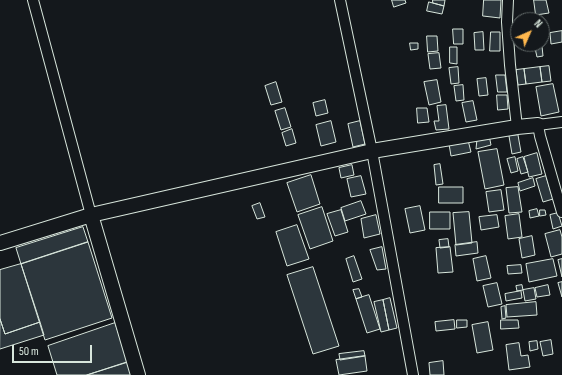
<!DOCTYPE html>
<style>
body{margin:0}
#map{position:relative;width:562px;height:375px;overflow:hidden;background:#14181c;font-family:"Sofia Sans Condensed",sans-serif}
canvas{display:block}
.north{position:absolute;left:510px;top:12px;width:40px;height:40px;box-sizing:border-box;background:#14181c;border:1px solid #626a69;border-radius:50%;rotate:45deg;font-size:11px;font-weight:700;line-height:16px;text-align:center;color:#d8e6dc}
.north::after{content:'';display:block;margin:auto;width:14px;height:18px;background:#ffb74d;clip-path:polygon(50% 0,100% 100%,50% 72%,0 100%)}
.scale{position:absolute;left:12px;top:345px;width:80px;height:18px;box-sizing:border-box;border:2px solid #d8e6dc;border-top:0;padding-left:5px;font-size:12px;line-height:14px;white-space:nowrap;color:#d8e6dc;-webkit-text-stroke:3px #14181c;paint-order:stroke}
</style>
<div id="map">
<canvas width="562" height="375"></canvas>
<div class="north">N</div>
<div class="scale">50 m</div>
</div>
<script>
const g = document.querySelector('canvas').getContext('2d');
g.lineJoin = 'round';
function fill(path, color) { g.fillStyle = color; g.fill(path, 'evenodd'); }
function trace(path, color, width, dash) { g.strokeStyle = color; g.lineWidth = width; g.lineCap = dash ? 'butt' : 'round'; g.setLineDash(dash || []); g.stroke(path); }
const building = new Path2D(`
 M392 0H405L406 3 394 7Z
 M433 0H445L444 6 433 3Z
 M484 0H501L500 18 483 16Z
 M534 0H546L549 13 536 15Z
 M429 2 444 6 442 14 427 11Z
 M453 29H463V44H454Z
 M562 31V42L551 44 550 33Z
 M483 32 484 50H475L474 33Z
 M491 32H500V51H490Z
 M427 36H437L438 51 428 52Z
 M410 43H418V49L411 50Z
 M542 46 543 56 537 57 535 48Z
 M450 47H457V64L450 63Z
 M439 53 441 68 430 69 428 54Z
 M549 66 551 81 542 82 540 67Z
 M458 67 459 83 451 84 449 68Z
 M540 67 542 82 526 84 524 69Z
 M524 69 526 84 518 85 516 70Z
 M496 75H505L507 92H498Z
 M486 78 488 95 479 96 477 79Z
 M437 80 441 102 429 105 424 82Z
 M276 82 282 102 271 105 265 86Z
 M553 84 559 112 541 116 536 87Z
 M463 85 464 100 456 101 454 86Z
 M497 95H507L508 109 498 110Z
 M325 100 328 113 316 116 313 103Z
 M473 101 477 120 466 122 462 103Z
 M446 105 449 129 436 130 434 121H439L437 106Z
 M285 108 291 127 281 130 275 111Z
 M417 108H427L429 122 418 123Z
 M331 121 336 142 321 146 316 125Z
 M360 121 365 144 353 147 348 124Z
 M292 129 296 143 286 146 282 133Z
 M489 135 491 145 476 149 477 139Z
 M518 135 521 152 512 154 509 136Z
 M468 140 471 152 451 156 449 144Z
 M497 149 504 185 485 189 478 152Z
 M537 153 542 174 529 177 524 157Z
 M515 157 518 171 511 173 507 159Z
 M523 157 528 172 521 174 517 159Z
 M440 164 443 184 436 185 434 165Z
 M352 165 354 175 341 178 339 168Z
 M311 175 320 204 297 212 287 183Z
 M361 176 366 194 351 197 347 179Z
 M546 176 553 199 543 202 536 179Z
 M533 178 535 186 520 191 518 183Z
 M439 187H463V203H439Z
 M518 187 522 212 509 213 506 188Z
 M501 190 504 210 489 212 486 192Z
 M361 201 366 214 345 221 341 208Z
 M260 203 265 217 257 219 252 206Z
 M420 206 425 230 410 233 405 209Z
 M322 207 333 241 310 249 298 215Z
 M537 209 539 216 530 218 529 211Z
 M341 210 348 232 335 236 327 214Z
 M540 210H545L546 215 540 216Z
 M430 212H450V229H430Z
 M469 212 472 243 456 245 453 213Z
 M558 213 562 226 553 229 550 215Z
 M519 214 522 237 508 239 505 216Z
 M376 215 380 234 364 238 361 219Z
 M497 215 499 227 481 230 479 217Z
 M297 225 309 259 287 266 276 232Z
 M83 227 88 242 21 264 16 248Z
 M560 230 562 237V254L551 257 545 234Z
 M532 236 535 255 522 258 519 239Z
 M448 239 449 247 440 248 439 240Z
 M88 242 112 318 45 340 21 264Z
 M477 242 478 253 456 256 455 245Z
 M382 247 386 269 377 270 370 250Z
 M450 247 453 272 438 273 436 248Z
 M354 256 362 279 353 282 346 259Z
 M486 256 491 278 477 281 473 259Z
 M553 259 557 276 529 282 526 264Z
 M562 259V277L558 260Z
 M21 264 40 322 5 334 0 319V270Z
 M521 265 522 273 508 274 507 266Z
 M313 267 339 346 313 354 287 275Z
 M562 282V297L558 283Z
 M497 283 502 304 488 307 483 286Z
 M522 285 523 290 517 291 516 286Z
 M548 285 550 295 537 297 535 288Z
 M534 288 536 299 525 301 523 290Z
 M359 289 362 297 356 299 353 290Z
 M521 291 522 298 506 301 505 294Z
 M369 295 380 329 367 333 356 299Z
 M390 298 397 328 389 330 383 300Z
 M383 300 389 330 381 332 374 302Z
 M536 302 537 315 507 317 506 305Z
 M505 306 506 318 502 319 501 307Z
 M0 319 5 334 40 322 44 335 0 349Z
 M454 320 455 329 436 331 435 322Z
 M457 320H467V327L457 328Z
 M501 320H518L519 328 501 329Z
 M488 322 493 350 477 353 472 325Z
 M115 323 128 362 87 375H57L48 346Z
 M551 340 553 354 543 356 540 342Z
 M537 341 538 349 530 351 529 342Z
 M519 343 521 356 528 355 530 367 509 370 506 345Z
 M364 351 365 356 340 360 339 354Z
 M365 356 367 371 339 375 336 360Z
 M443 361 444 375H430L429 363Z
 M128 362 132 375H87Z`);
fill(building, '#2c363c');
trace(building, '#d8e6dc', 1);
const street = new Path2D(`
 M33 0 91 215
 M340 0 372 151 413 375
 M508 0 507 22 510 65 517 127
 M562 122 538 125 540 136 562 212`);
const secondary = new Path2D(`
 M91 215 138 375
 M0 243 91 215 372 151 517 127 538 125`);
trace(street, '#d8e6dc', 12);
trace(secondary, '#d8e6dc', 16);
trace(street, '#14181c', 10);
trace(secondary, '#14181c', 14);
</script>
